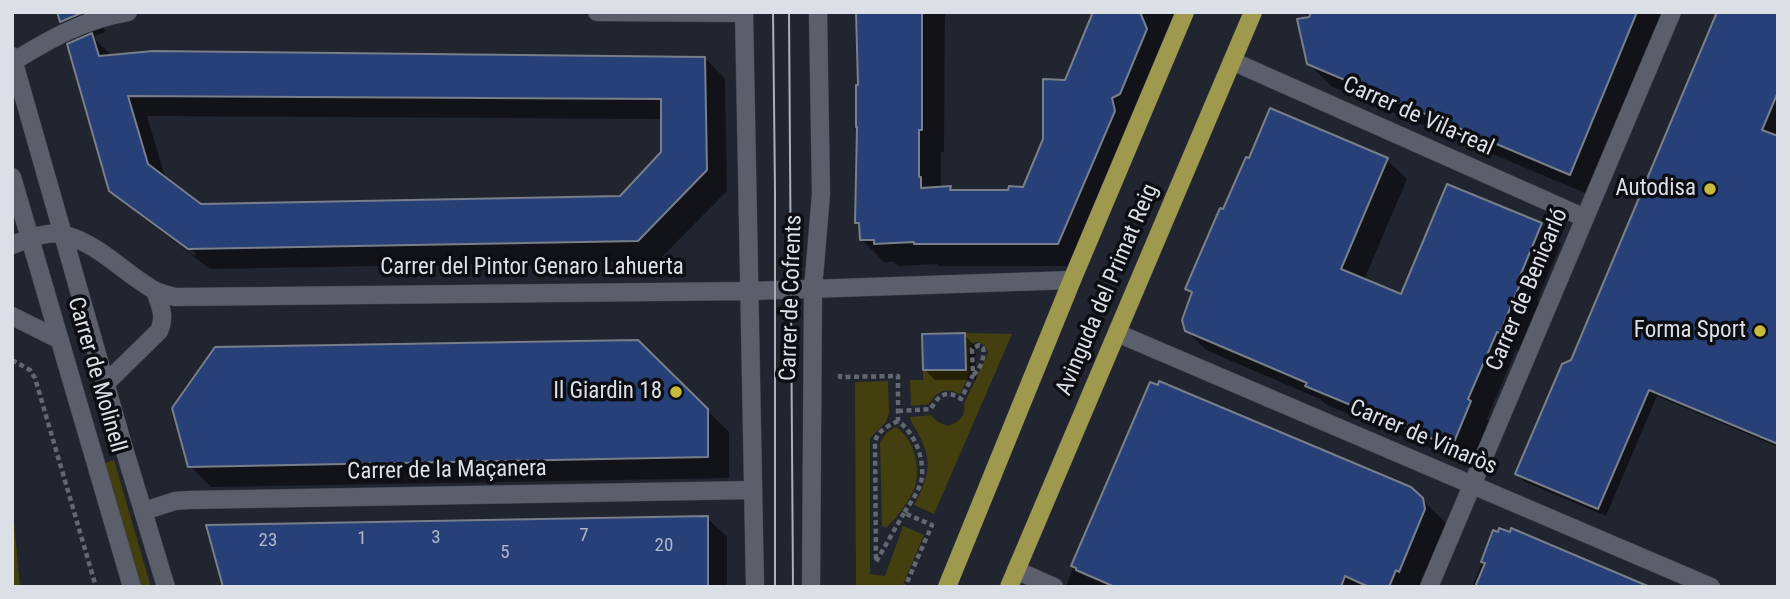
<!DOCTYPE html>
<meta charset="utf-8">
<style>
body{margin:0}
#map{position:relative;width:1790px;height:599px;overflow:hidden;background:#20252f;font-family:"Roboto Condensed",sans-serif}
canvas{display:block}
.frame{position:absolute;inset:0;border:14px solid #dbdfe6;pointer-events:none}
</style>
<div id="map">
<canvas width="1790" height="599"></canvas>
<div class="frame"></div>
</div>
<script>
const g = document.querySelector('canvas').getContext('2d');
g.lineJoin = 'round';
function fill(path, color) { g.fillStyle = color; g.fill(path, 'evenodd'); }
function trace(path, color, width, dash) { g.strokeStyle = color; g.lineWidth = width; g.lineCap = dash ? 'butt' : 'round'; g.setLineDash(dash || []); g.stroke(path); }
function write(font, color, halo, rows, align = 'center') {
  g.font = font + ' "Roboto Condensed",sans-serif'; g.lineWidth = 7; g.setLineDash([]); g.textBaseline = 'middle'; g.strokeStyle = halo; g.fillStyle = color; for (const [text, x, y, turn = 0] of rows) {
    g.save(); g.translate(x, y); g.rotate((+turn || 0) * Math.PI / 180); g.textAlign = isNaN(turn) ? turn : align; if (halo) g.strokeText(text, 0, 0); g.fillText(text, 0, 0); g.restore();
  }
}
fill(new Path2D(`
 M965 333 1012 334 934 514 914 505C934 468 931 455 911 421L910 417 931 415 938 422 948 426C959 422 966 417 964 404L988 353 986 347 979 342H975L969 347V375L960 394C945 387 937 391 929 404L911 406 910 380H923V370H965Z
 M888 381 889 413 886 422 870 438V574L885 576 903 526 924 535 902 587H856L855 382Z
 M896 427C914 439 921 466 915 487 910 501 897 517 886 528L882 526 880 442 887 432Z
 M114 460 151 587H141L105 463Z
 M12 500 20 587H12Z`), '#443f0e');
fill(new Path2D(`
 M59 12H99L105 32 93 37 113 57 705 58 725 79 727 191 658 261 210 269 127 206 194 256 196 253 127 202V206L111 190 81 40 62 21ZM147 116 663 119V153L620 198 201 205 166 180Z
 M858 12H945L944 152H941V189L950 188 954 192H1010L1024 188 1096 12H1186L1080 266H939L937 264 898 266 894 262H884L861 239V226L857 222 860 87Z
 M1308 12H1669L1592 196 1331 86 1308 63 1305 19Z
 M1778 12V447L1657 396 1606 516 1525 482 1517 474 1572 362Z
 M1387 160 1407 179 1364 280 1402 296 1541 225 1561 244 1537 300 1540 303 1520 352 1516 350 1487 419 1490 422 1472 465 1327 405 1320 399 1206 350 1186 330 1193 295 1187 289Z
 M964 335 975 345 976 380H935L925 370Z
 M637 342 729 432V478L211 487 190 466Z
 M1422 499 1445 522 1447 532 1424 587H1066L1073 567Z
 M707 518 727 537V587H225Z
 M1494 533 1648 587H1472Z`), '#0007');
const building = new Path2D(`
 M57 12H84L60 22Z
 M856 12H922V130H919V177H921V188L951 186 950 190H1008L1009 186 1023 187 1043 139V79L1065 80 1093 12H1140L1147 29 1120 94 1112 98 1115 111 1058 244H914V242L874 244V240H860L859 223H855L857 127H856V85H858Z
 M1311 12H1637L1570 175 1307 64 1297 19 1309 17Z
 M1717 12H1778V92L1762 130 1778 136V444L1649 390 1598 509 1515 474 1562 364 1571 360Z
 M92 33 99 56 153 51 705 57 707 170 638 241 188 249 109 191 67 44ZM128 96 661 99V152L620 196 201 204 148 164Z
 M1270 108 1388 158 1341 269 1401 294 1447 184 1542 223 1518 281 1521 282 1500 333 1497 332 1468 399 1471 401 1452 447 1305 386 1307 383 1185 331 1182 320 1192 292 1185 289 1220 208 1223 209 1246 157 1249 158Z
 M965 333 966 370H923L922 334Z
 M638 340 708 409V457L188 467 172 408 215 347Z
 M1159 381 1411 487 1423 498 1425 509 1399 572 1396 570 1389 587H1369L1345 576 1341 587H1115L1076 570V568L1071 566 1150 382 1158 385Z
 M708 516V587H223L206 525Z
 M1499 528 1510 532 1511 528 1650 587H1475L1485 563 1481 562 1493 530 1498 532Z`);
fill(building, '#284078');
trace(building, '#787e8a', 2);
const minor = new Path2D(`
 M597 12 744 13
 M744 12 755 587
 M12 56 123 445 166 587
 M14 61C50 39 85 19 128 12
 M1232 61 1585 218
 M12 177 132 587
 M12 245C28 239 48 230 65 235 99 244 124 273 154 290 160 293 168 295 175 297L750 291 1072 280
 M12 316 60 340
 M1117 333 1711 587
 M106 383 159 331C166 316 160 305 155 291
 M144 511 175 501 188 500 753 490
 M1016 570 1054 587
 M811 587 813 289 821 194 818 12
 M1429 587 1672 12`);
const major = new Path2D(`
 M947 587 1072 280 1185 12
 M1009 587 1253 12`);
trace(minor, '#3c4049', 19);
trace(major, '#3c4049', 19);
trace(new Path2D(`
 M12 360 30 370 35 378 96 587
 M840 374V377L898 376V421C914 432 924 457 922 477 920 490 911 502 904 513L932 525 905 587
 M898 411 931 409C938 395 947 389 961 399L973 375 972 349 979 345 983 348C985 356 981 369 973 375
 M898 421C888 426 877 431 875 442L876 562 904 513`), '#626770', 4.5, [5, 3.5]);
trace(minor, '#5a5f6b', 18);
trace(major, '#9f994e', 18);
trace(new Path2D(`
 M773 12 775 191V587
 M789 12 793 587`), '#abafb7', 2);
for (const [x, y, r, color] of [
 [1710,189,7,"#c8bb3b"],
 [1760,331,7,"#c8bb3b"],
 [676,392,7,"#c8bb3b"]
]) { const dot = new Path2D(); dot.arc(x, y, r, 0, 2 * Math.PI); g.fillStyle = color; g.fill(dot); trace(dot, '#0c0e13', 2.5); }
write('19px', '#aeb7ca', null, [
 ["7",584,536],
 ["3",436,538],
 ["1",362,539],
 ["23",268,541],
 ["20",664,546],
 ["5",505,553]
]);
write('23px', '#dbdfe6', '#0c0e13', [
 ["Carrer de Vila-real",1418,117,24],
 ["Carrer del Pintor Genaro Lahuerta",532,268],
 ["Avinguda del Primat Reig",1108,290,-67],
 ["Carrer de Benicarló",1528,290,-67],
 ["Carrer de Cofrents",792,298,-88],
 ["Carrer de Molinell",96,375,74],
 ["Carrer de Vinaròs",1423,438,23],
 ["Carrer de la Maçanera",447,471,-1]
]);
write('23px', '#dbdfe6', '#0c0e13', [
 ["Autodisa",1696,189],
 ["Forma Sport",1746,331],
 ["Il Giardin 18",662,392]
], 'right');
</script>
